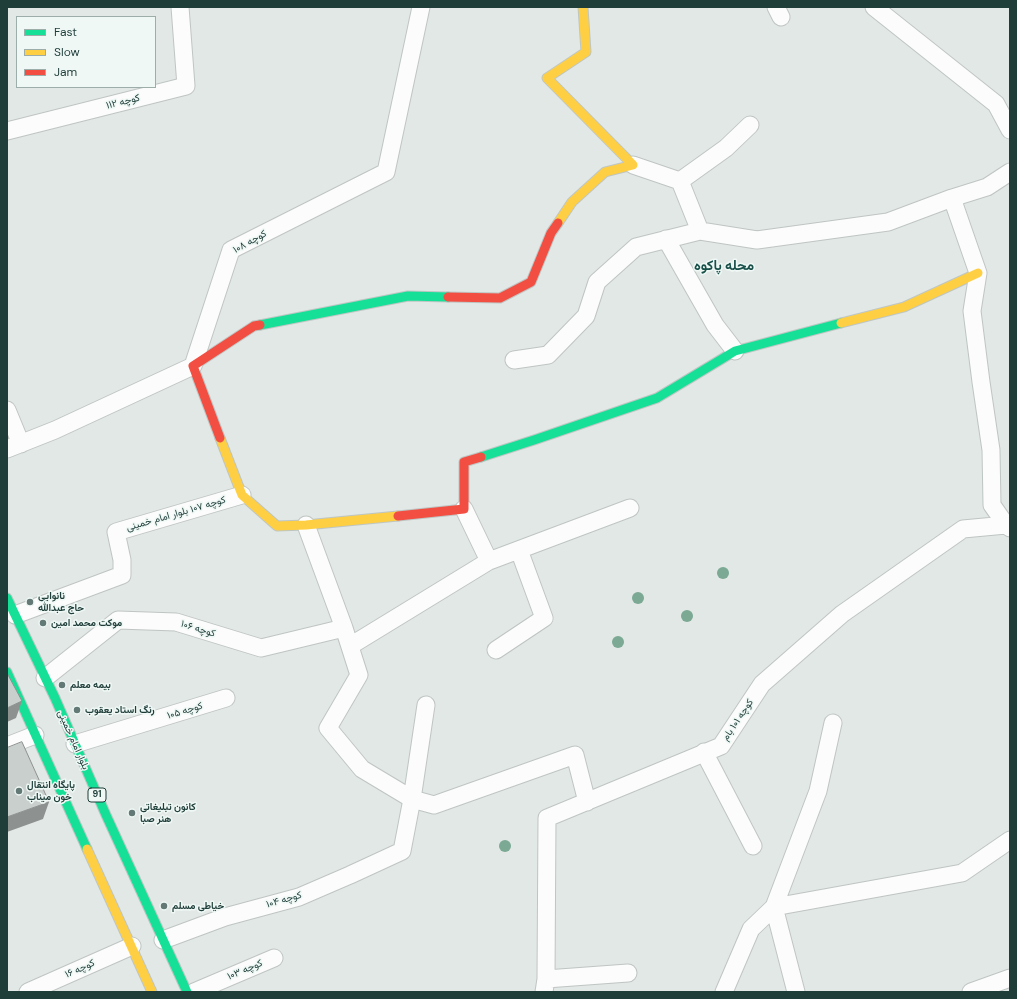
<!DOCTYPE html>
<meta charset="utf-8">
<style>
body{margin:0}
#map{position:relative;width:1017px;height:999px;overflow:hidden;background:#e2e8e6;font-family:"DM Sans",sans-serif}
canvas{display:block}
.frame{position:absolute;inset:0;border:8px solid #1f3d39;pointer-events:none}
.legend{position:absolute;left:16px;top:16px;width:140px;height:72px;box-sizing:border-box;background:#eff8f5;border:1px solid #9cadaa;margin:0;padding:5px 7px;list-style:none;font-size:12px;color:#1f3d39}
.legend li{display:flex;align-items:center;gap:8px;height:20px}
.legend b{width:20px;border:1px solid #9cadaa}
</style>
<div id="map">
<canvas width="1017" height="999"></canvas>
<div class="frame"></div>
<ul class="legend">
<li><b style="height:5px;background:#16e098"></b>Fast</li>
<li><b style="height:5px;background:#ffcf43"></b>Slow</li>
<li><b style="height:5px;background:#f24e42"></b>Jam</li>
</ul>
</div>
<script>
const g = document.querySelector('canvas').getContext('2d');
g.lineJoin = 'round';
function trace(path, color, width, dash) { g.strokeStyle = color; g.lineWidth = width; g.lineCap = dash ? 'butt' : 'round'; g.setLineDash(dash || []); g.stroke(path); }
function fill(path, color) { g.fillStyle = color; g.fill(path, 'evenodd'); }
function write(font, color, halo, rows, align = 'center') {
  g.font = font + ' "DM Sans",Vazirmatn,sans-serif'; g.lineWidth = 3; g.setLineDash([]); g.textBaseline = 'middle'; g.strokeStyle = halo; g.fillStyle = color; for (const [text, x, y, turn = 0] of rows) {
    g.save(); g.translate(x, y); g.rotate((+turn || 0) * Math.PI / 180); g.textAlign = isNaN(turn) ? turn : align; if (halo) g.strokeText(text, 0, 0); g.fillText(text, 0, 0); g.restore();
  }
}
const street = new Path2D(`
 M776 7 781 17
 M874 7 996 104 1010 130
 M7 131 186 86 180 7
 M680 181 726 148 750 125
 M952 198 978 273 972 311 981 382 991 450 992 505 1006 525
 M700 231 757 240 888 222 952 198 987 187 1010 172
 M666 239 715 325 735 351
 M514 360 548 355 586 316 597 282 636 247 700 231 680 181 633 165
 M7 410 21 444
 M7 449 55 430 193 366 231 250 386 172 421 7
 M306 525 344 628 359 675 328 728 362 769 412 799 434 805 575 755 587 802
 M489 561 630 508
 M15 615 122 575V560L116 532 242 495
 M350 646 489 561 464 509
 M496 650 544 618 519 550
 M45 678 118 620 176 622 261 648 344 628
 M75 744 226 698
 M7 746 35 735
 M704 752 753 846
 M163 940 225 917 299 897 350 875 402 851 412 799 426 705
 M546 979 628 973
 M28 992 132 946
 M194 992 274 958
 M544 992 546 979 547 818 721 746 762 684 842 614 963 529 1006 525 1010 528
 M724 992 751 929 774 907 818 791 833 723
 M796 992 774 907 962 873 1010 840
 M971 992 1010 978`);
const fast = new Path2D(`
 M260 325 408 296 448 297
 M481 457 534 440 657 398 735 351 841 323
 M7 598 55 698 106 815 187 992
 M7 672 87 849`);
const slow = new Path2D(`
 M558 223 572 202 605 172 633 165 547 78 586 52 583 7
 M841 323 904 307 978 273
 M220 438 242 495 277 526 306 525 398 516
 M87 849 152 992`);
const jam = new Path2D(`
 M448 297 500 298 531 282 551 233 558 223
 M220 438 193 366 254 326 260 325
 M398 516 464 509V462L481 457`);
trace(street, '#bfc5c3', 19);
trace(fast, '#bec6c4', 11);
trace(slow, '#bec6c4', 11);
trace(jam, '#bec6c4', 11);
trace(street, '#fbfcfb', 17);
trace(fast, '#16e098', 9);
trace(slow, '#ffcf43', 9);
trace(jam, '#f24e42', 9);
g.fillStyle = '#7ba994';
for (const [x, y] of [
 [723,573],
 [638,598],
 [687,616],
 [618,642],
 [505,846]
]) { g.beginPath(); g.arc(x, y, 6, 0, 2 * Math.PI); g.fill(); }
fill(new Path2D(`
 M22 701 16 718 7 722V708Z
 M49 802 43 819 7 832V817Z`), '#8d9190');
const building = new Path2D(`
 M7 673 22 701 7 708Z
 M22 742 49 802 7 817V748Z`);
fill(building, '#c9cfcd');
trace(building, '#8d9190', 1);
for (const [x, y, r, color] of [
 [30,602,4,"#637976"],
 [43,623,4,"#637976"],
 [62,685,4,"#637976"],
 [77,710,4,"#637976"],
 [19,791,4,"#637976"],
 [132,813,4,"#637976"],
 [164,906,4,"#637976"]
]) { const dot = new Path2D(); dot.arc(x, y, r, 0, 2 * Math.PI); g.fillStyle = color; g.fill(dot); trace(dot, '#eff8f5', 1.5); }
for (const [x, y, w] of [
 [97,795,18]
]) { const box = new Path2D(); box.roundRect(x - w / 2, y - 7, w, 14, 3); g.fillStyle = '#eff8f5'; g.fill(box); trace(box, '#1f3d39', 1); }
write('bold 9px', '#1f3d39', null, [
 ["91",97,795]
]);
write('10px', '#1f3d39', '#eff8f5', [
 ["کوچه ۱۱۲",123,102,-14],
 ["کوچه ۱۰۸",250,242,-29],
 ["کوچه ۱۰۷ بلوار امام خمینی",176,514,-16],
 ["کوچه ۱۰۶",198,629,17],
 ["کوچه ۱۰۵",185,711,-17],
 ["کوچه ۱۰۱ بام",738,720,-56],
 ["بلوار امام خمینی",73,740,66],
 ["کوچه ۱۰۴",284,900,-16],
 ["کوچه ۱۶",80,969,-24],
 ["کوچه ۱۰۳",245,970,-23]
]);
write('bold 10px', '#1f3d39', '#eff8f5', [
 ["نانوایی",38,596],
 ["حاج عبدالله",38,608],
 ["موکت محمد امین",51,623],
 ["بیمه معلم",70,685],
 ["رنگ استاد یعقوب",85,710],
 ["پایگاه انتقال",27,785],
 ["خون میناب",27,797],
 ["کانون تبلیغاتی",140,807],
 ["هنر صبا",140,819],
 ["خیاطی مسلم",172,906]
], 'left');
write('bold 14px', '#19504a', '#eff8f5', [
 ["محله پاکوه",724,266]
]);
</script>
